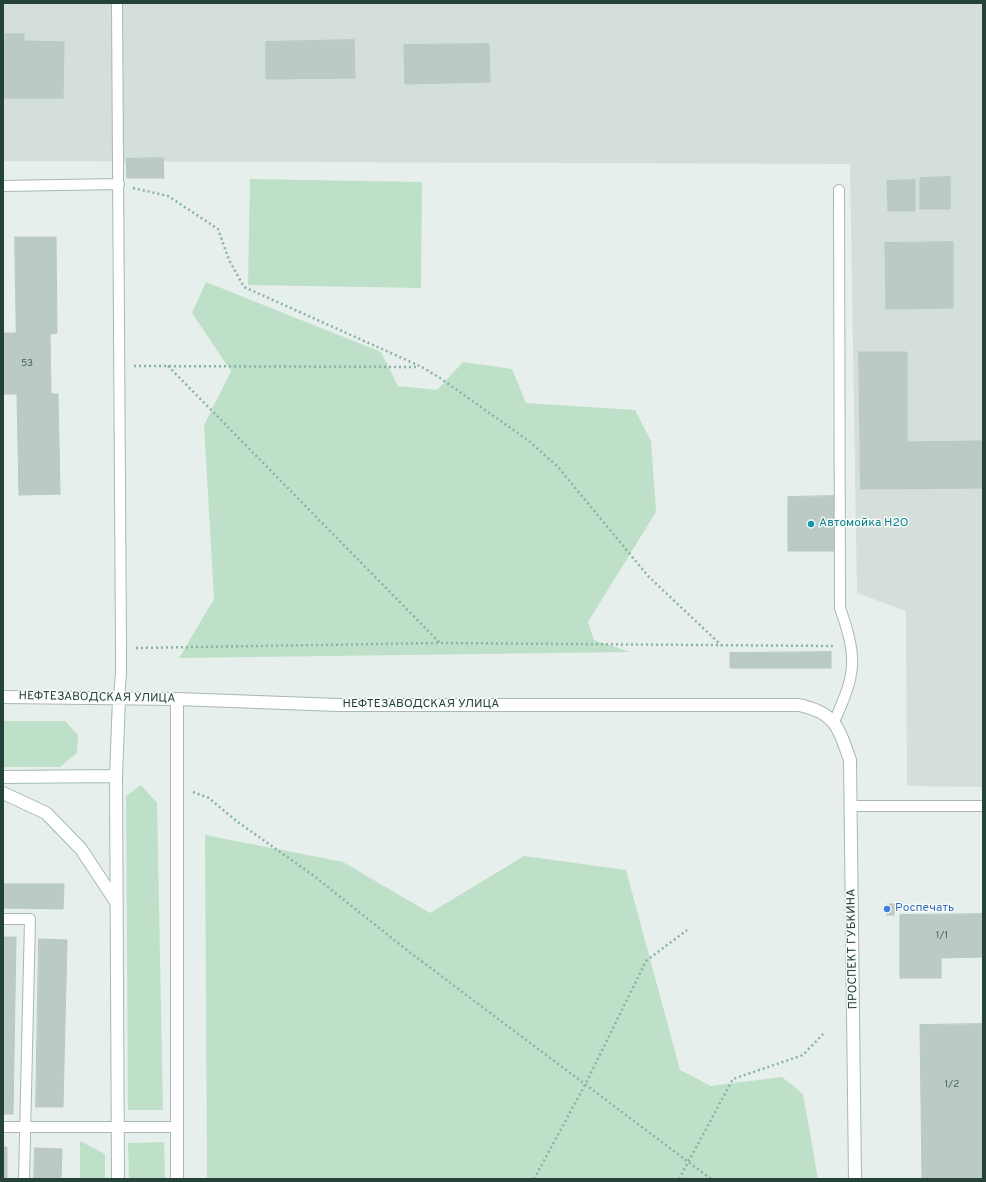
<!DOCTYPE html>
<meta charset="utf-8">
<style>
body{margin:0}
#map{position:relative;width:986px;height:1182px;overflow:hidden;background:#e6efeb;font-family:Overpass,sans-serif}
canvas{display:block}
.frame{position:absolute;inset:0;border:4px solid #24423a;pointer-events:none}
</style>
<div id="map">
<canvas width="986" height="1182"></canvas>
<div class="frame"></div>
</div>
<script>
const g = document.querySelector('canvas').getContext('2d');
g.lineJoin = 'round';
function fill(path, color) { g.fillStyle = color; g.fill(path, 'evenodd'); }
function trace(path, color, width, dash) { g.strokeStyle = color; g.lineWidth = width; g.lineCap = dash ? 'butt' : 'round'; g.setLineDash(dash || []); g.stroke(path); }
function write(font, color, halo, rows, align = 'center') {
  g.font = font + ' Overpass,sans-serif'; g.lineWidth = 3; g.setLineDash([]); g.textBaseline = 'middle'; g.strokeStyle = halo; g.fillStyle = color; for (const [text, x, y, turn = 0] of rows) {
    g.save(); g.translate(x, y); g.rotate((+turn || 0) * Math.PI / 180); g.textAlign = isNaN(turn) ? turn : align; if (halo) g.strokeText(text, 0, 0); g.fillText(text, 0, 0); g.restore();
  }
}
fill(new Path2D(`
 M3 3H983V787L907 786 906 611 857 593 850 164 3 161Z`), '#d4dfda');
fill(new Path2D(`
 M250 179 422 182 421 288 248 285Z
 M206 282 381 352 398 386 437 390 463 362 512 369 526 403 635 410 651 441 656 512 588 622 594 640 630 652 179 658 214 599 204 425 231 371 192 313Z
 M3 721H65L78 735 77 753 60 767H3Z
 M141 785 157 803 163 1110H128L126 796Z
 M205 835 343 862 430 913 524 856 626 870 680 1070 711 1086 782 1077 803 1094 818 1179H207Z
 M80 1141 105 1154V1179H80Z
 M164 1142 165 1179H129L128 1143Z`), '#bfe0c8');
const building = new Path2D(`
 M5 34H24V41L64 42 63 98H3V41H5Z
 M354 40 355 78 266 79V42Z
 M489 44 490 82 405 84 404 45Z
 M163 158 164 178H127L126 159Z
 M950 177V209H920V178Z
 M915 180V211H888L887 181Z
 M15 237H56L57 333 50 334 51 394H58L60 494 19 495 17 394H3V333H16Z
 M953 242V308L886 309 885 243Z
 M859 352H907V442L983 441V488L861 489Z
 M835 496V551H788V497Z
 M831 652V668H730V653Z
 M3 884H64L63 909 3 908Z
 M887 904H895L894 915H887Z
 M983 914V957L941 958V978H900V915Z
 M3 937H16L13 1114H3Z
 M39 939 67 940 63 1107H36Z
 M983 1024V1178H922L920 1025Z
 M3 1147H7V1179H3Z
 M35 1148 62 1149 61 1179H34Z`);
fill(building, '#bbcac4');
trace(building, '#b8c9c2', 1);
const service = new Path2D(`
 M117 3 121 649V673L119 698
 M3 186 119 184
 M834 722C856 673 858 659 840 608L839 190
 M851 806H983
 M3 919H30L24 1179
 M3 1127H177`);
const tertiary = new Path2D(`
 M177 699 338 705H799C836 713 838 727 850 760L855 1179`);
const secondary = new Path2D(`
 M3 697 177 699V1179
 M3 777 116 776
 M3 793 46 813 81 849 116 902
 M118 1179 116 776 119 698`);
trace(service, '#a8b8b2', 12);
trace(tertiary, '#a8b8b2', 14);
trace(secondary, '#a4bbb3', 14);
trace(new Path2D(`
 M133 188 168 196 218 229 229 260 244 287 422 367 440 378 529 441 558 467 648 576 721 645
 M134 366 419 367
 M168 366 440 643
 M136 648 440 643 832 646 835 648
 M193 792 209 798 235 820 314 876 408 951 711 1179
 M534 1179 586 1083 646 961 687 930
 M679 1179 733 1079 803 1055 824 1033`), '#86b3a5', 2.5, [2, 3]);
trace(service, '#fff', 10);
trace(tertiary, '#fff', 12);
trace(secondary, '#fff', 12);
for (const [x, y, r, color] of [
 [811,524,4,"#0f9aa8"],
 [887,909,4,"#3f7fe0"]
]) { const dot = new Path2D(); dot.arc(x, y, r, 0, 2 * Math.PI); g.fillStyle = color; g.fill(dot); trace(dot, '#f7fbf9', 1.5); }
write('10px', '#4a645c', null, [
 ["53",27,364],
 ["1/1",942,936],
 ["1/2",952,1085]
]);
write('12px', '#0d838f', '#f7fbf9', [
 ["Автомойка H2O",819,524]
], 'left');
write('12px', '#24423a', '#f7fbf9', [
 ["НЕФТЕЗАВОДСКАЯ УЛИЦА",97,698,1],
 ["НЕФТЕЗАВОДСКАЯ УЛИЦА",421,705],
 ["ПРОСПЕКТ ГУБКИНА",853,949,-91]
]);
write('12px', '#366cbe', '#f7fbf9', [
 ["Роспечать",895,909]
], 'left');
</script>
